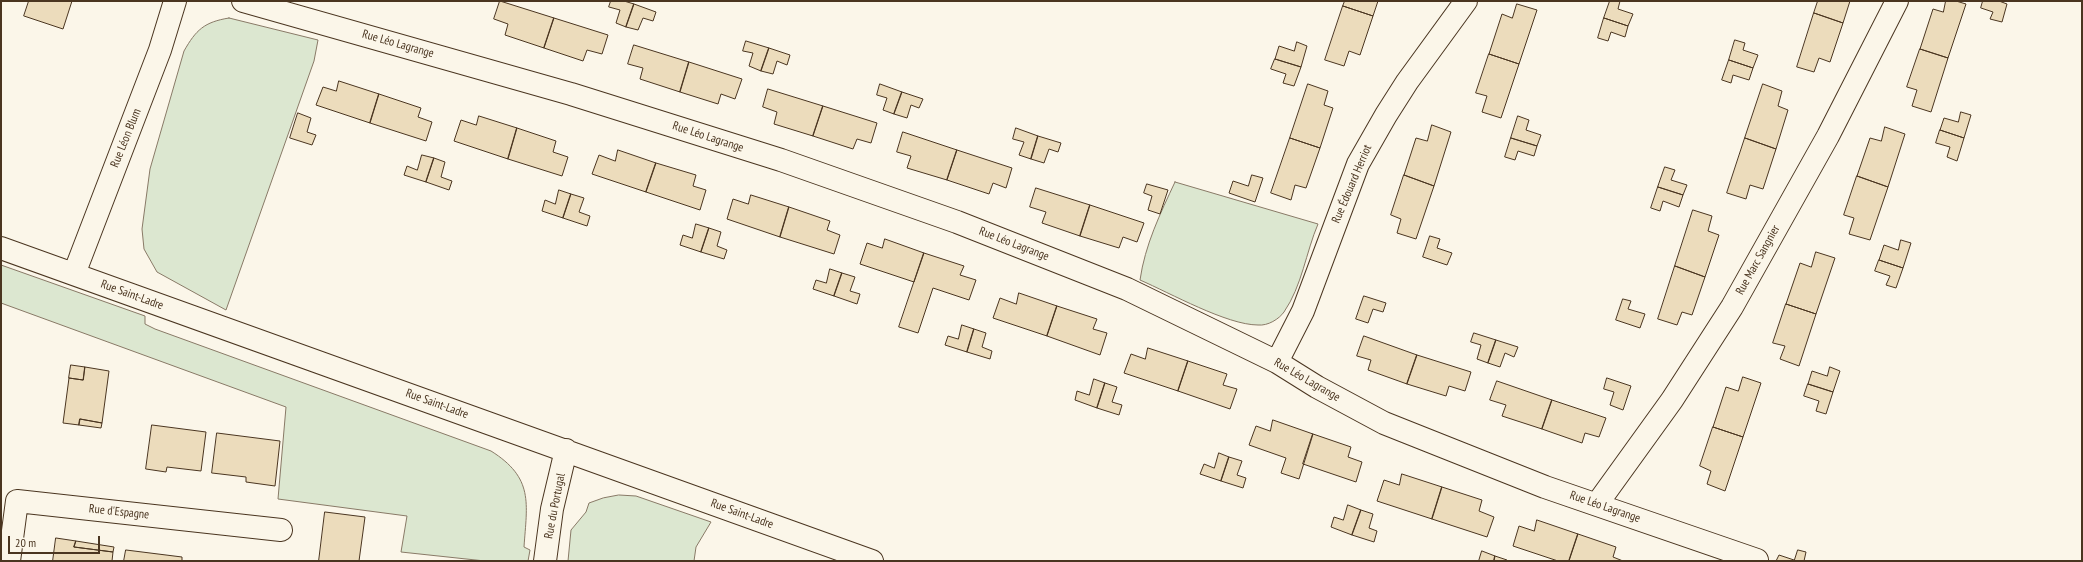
<!DOCTYPE html>
<meta charset="utf-8">
<style>
body{margin:0}
#map{position:relative;width:2083px;height:562px;overflow:hidden;background:#fbf6e9;font-family:"PT Sans Narrow",sans-serif}
canvas{display:block}
.frame{position:absolute;inset:0;border:2px solid #4a3520;pointer-events:none}
.scale{position:absolute;left:8px;top:536px;width:92px;height:18px;box-sizing:border-box;border:2px solid #4a3520;border-top:0;padding-left:5px;font-size:12px;line-height:14px;white-space:nowrap;color:#4a3520;-webkit-text-stroke:3px #fbf6e9;paint-order:stroke}
</style>
<div id="map">
<canvas width="2083" height="562"></canvas>
<div class="frame"></div>
<div class="scale">20 m</div>
</div>
<script>
const g = document.querySelector('canvas').getContext('2d');
g.lineJoin = 'round';
function fill(path, color) { g.fillStyle = color; g.fill(path, 'evenodd'); }
function trace(path, color, width, dash) { g.strokeStyle = color; g.lineWidth = width; g.lineCap = dash ? 'butt' : 'round'; g.setLineDash(dash || []); g.stroke(path); }
function write(font, color, halo, rows, align = 'center') {
  g.font = font + ' "PT Sans Narrow",sans-serif'; g.lineWidth = 3; g.setLineDash([]); g.textBaseline = 'middle'; g.strokeStyle = halo; g.fillStyle = color; for (const [text, x, y, turn = 0] of rows) {
    g.save(); g.translate(x, y); g.rotate((+turn || 0) * Math.PI / 180); g.textAlign = isNaN(turn) ? turn : align; if (halo) g.strokeText(text, 0, 0); g.fillText(text, 0, 0); g.restore();
  }
}
const green = new Path2D(`
 M229 18 318 40 314 61 226 310 157 272 144 249 142 229 150 169 184 51C196 30 204 22 229 18Z
 M1175 182 1318 224C1306 252 1302 286 1284 312 1279 319 1268 326 1258 325 1227 325 1170 293 1140 280 1145 245 1160 214 1175 182Z
 M1 265 145 316V324L155 329 491 451C534 478 527 503 524 547L530 550 528 561H485L401 552 407 516 278 499 286 407 1 303Z
 M619 495 636 496 711 522 696 547 694 561H568L571 530 586 512 589 503 603 498Z`);
fill(green, '#dce7d0');
trace(green, '#887966', 1);
const building = new Path2D(`
 M29 1H72L63 29 24 16Z
 M500 1 554 18 544 48 505 35 508 24 494 19Z
 M611 1H624L634 4 626 27 616 23 620 10 609 7Z
 M1345 1H1378L1373 16 1343 6Z
 M1610 1H1620L1618 9 1633 14 1628 26 1604 18Z
 M1818 1H1850L1843 23 1814 13Z
 M1946 1H1956L1966 4 1948 58 1920 49 1933 9 1943 12Z
 M1983 1H1999L2007 4 2002 22 1990 19 1993 12 1981 8Z
 M634 4 656 12 653 21 643 18 638 30 626 27Z
 M1517 4 1537 10 1519 64 1489 54 1502 14 1512 18Z
 M1343 6 1373 16 1360 55 1349 51 1344 66 1325 60Z
 M1814 13 1843 23 1830 62 1819 58 1814 72 1797 67Z
 M554 18 608 35 602 54 587 50 583 61 544 48Z
 M1604 18 1628 26 1625 37 1611 32 1608 41 1598 38Z
 M1735 40 1745 43 1743 50 1758 55 1753 68 1729 60Z
 M746 41 769 48 761 71 749 66 753 53 743 51Z
 M1297 42 1307 46 1301 67 1275 59 1279 46 1294 51Z
 M634 45 689 62 680 92 640 79 643 68 628 64Z
 M769 48 790 55 787 65 777 61 773 74 761 71Z
 M1920 49 1948 58 1931 112 1912 106 1917 90 1907 87Z
 M1489 54 1519 64 1501 118 1482 112 1487 96 1476 93Z
 M1275 59 1301 67 1294 86 1283 83 1286 74 1271 69Z
 M1729 60 1753 68 1749 80 1733 75 1731 83 1722 80Z
 M689 62 742 79 735 99 721 94 718 104 680 92Z
 M339 81 379 94 370 123 316 105 323 87 336 91Z
 M880 84 902 92 894 114 883 110 887 98 877 95Z
 M1308 84 1328 91 1324 105 1333 108 1320 148 1290 138Z
 M1763 84 1782 91 1778 106 1788 110 1776 149 1745 138Z
 M768 89 823 106 813 136 774 124 777 112 763 107Z
 M902 92 923 99 919 108 911 105 907 118 894 114Z
 M379 94 421 108 418 117 432 122 426 141 370 123Z
 M823 106 877 123 871 143 857 139 853 149 813 136Z
 M1961 112 1971 115 1964 138 1940 130 1944 118 1958 122Z
 M298 113 311 118 307 132 316 135 312 145 290 138Z
 M479 116 517 128 508 159 454 141 461 120 476 125Z
 M1518 116 1529 120 1526 130 1541 135 1537 146 1511 138Z
 M1432 125 1451 132 1434 186 1404 175 1416 138 1427 141Z
 M1885 127 1905 134 1888 187 1857 176 1870 138 1881 141Z
 M517 128 556 141 553 152 568 157 562 176 508 159Z
 M1016 128 1038 136 1031 159 1019 155 1024 142 1013 139Z
 M1940 130 1964 138 1957 161 1947 157 1950 147 1936 143Z
 M903 132 957 150 947 180 907 168 911 156 897 152Z
 M1038 136 1061 143 1058 152 1049 149 1044 163 1031 159Z
 M1290 138 1320 148 1306 188 1295 185 1291 200 1271 193Z
 M1511 138 1537 146 1534 156 1518 151 1515 160 1505 157Z
 M1745 138 1776 149 1763 189 1750 185 1746 199 1727 193Z
 M618 150 656 163 646 192 592 174 599 155 615 161Z
 M957 150 1012 168 1006 188 993 183 989 194 947 180Z
 M422 155 434 158 426 182 404 175 407 166 417 170Z
 M434 158 445 162 441 177 452 181 449 190 426 182Z
 M656 163 696 175 693 186 706 190 700 210 646 192Z
 M1665 167 1675 170 1671 180 1687 185 1683 195 1658 187Z
 M1252 175 1263 178 1255 202 1229 193 1233 181 1248 186Z
 M1404 175 1434 186 1416 239 1397 233 1401 219 1391 215Z
 M1857 176 1888 187 1870 240 1849 234 1854 218 1844 215Z
 M1147 184 1168 190 1160 214 1148 210 1152 196 1144 193Z
 M1658 187 1683 195 1679 207 1663 201 1660 211 1651 208Z
 M1036 188 1090 205 1080 236 1042 223 1046 212 1030 207Z
 M559 190 571 194 563 218 542 211 545 200 555 204Z
 M571 194 584 198 579 212 590 216 587 226 563 218Z
 M751 195 789 207 780 237 727 219 733 199 748 204Z
 M1090 205 1144 223 1137 242 1123 237 1119 248 1080 236Z
 M789 207 830 221 827 230 840 235 834 254 780 237Z
 M1693 210 1712 216 1708 231 1719 235 1705 277 1675 266Z
 M696 224 709 228 701 252 680 245 683 235 692 238Z
 M709 228 721 232 717 246 727 250 724 259 701 252Z
 M1430 236 1440 239 1437 248 1452 253 1447 265 1423 257Z
 M885 239 924 253 914 282 860 264 867 243 882 248Z
 M1901 240 1911 243 1903 268 1879 260 1884 245 1898 250Z
 M1816 252 1835 258 1816 314 1786 304 1800 263 1811 267Z
 M924 253 964 266 960 275 976 280 969 300 933 288 918 333 899 327Z
 M1879 260 1903 268 1896 288 1886 285 1890 276 1875 271Z
 M1675 266 1705 277 1692 315 1682 312 1677 325 1658 319Z
 M830 269 842 273 834 296 813 289 816 280 826 283Z
 M842 273 855 277 850 291 860 294 857 304 834 296Z
 M1019 293 1057 306 1047 336 993 318 1000 298 1016 304Z
 M1364 296 1386 303 1383 312 1373 309 1368 323 1356 319Z
 M1623 299 1631 301 1628 309 1645 314 1640 328 1616 320Z
 M1786 304 1816 314 1799 366 1780 359 1785 346 1773 343Z
 M1057 306 1097 319 1093 329 1107 333 1100 355 1047 336Z
 M962 325 974 329 967 352 945 345 948 336 958 339Z
 M974 329 986 333 982 347 992 351 990 359 967 352Z
 M1474 333 1496 340 1488 363 1477 359 1481 345 1471 342Z
 M1364 336 1417 355 1407 384 1368 370 1371 360 1357 356Z
 M1496 340 1518 347 1514 357 1505 353 1500 367 1488 363Z
 M1148 348 1188 361 1178 391 1124 373 1131 354 1145 359Z
 M1417 355 1471 372 1465 391 1449 386 1446 396 1407 384Z
 M1188 361 1227 374 1223 385 1237 389 1230 409 1178 391Z
 M71 365 85 367 83 380 69 378Z
 M85 367 109 371 102 423 80 419 79 425 63 423 69 378 83 380Z
 M1830 367 1840 371 1833 392 1808 384 1812 371 1827 376Z
 M1743 377 1761 383 1743 437 1713 427 1726 387 1738 391Z
 M1607 378 1631 386 1623 410 1610 405 1614 392 1604 389Z
 M1094 379 1105 383 1097 408 1075 400 1077 391 1089 395Z
 M1497 381 1552 400 1542 429 1502 416 1506 405 1490 400Z
 M1105 383 1117 387 1112 402 1122 405 1119 415 1097 408Z
 M1808 384 1833 392 1826 414 1816 411 1819 401 1804 396Z
 M1552 400 1606 418 1599 437 1585 433 1582 443 1542 429Z
 M80 419 102 423 101 428 79 425Z
 M1273 420 1313 434 1299 479 1281 473 1286 458 1249 445 1256 426 1270 431Z
 M152 425 206 432 201 471 167 467 166 472 146 469Z
 M1713 427 1743 437 1725 491 1707 484 1711 471 1700 466Z
 M217 433 280 441 275 486 246 482V477L212 473Z
 M1313 434 1351 447 1348 457 1362 462 1356 482 1303 464Z
 M1219 453 1229 457 1221 481 1200 474 1204 464 1214 468Z
 M1229 457 1242 461 1237 475 1246 478 1243 488 1221 481Z
 M1402 474 1442 487 1432 519 1377 501 1384 480 1399 485Z
 M1442 487 1482 500 1479 511 1494 517 1487 537 1432 519Z
 M1348 505 1361 510 1352 535 1331 527 1334 517 1343 520Z
 M1361 510 1373 514 1369 528 1377 531 1374 542 1352 535Z
 M325 512 365 517 359 561H319Z
 M1537 520 1578 534 1569 561H1558L1513 546 1519 526 1534 531Z
 M1578 534 1616 547 1613 557 1623 561H1569Z
 M56 538 76 541 74 547 113 552 112 561H53Z
 M76 541 114 547 113 552 74 547Z
 M126 550 182 557V561H124Z
 M1798 550 1806 552 1804 561H1776L1779 555 1794 560Z
 M1482 551 1495 556 1494 561H1479Z
 M1495 556 1507 560V561H1494Z`);
fill(building, '#ecdcbc');
trace(building, '#4a3520', 1);
const minor = new Path2D(`
 M243 1 571 94 781 160 957 222 1127 289 1277 362 1317 387 1384 423 1545 487 1757 560
 M1 248 872 561
 M74 274 160 50 175 1
 M1277 362 1303 311 1358 164 1386 115 1407 82 1466 1
 M1597 504 1672 400 1732 307 1828 136 1897 1
 M9 561 17 501 281 530
 M545 561 552 509 566 450`);
trace(minor, '#4a3520', 24);
trace(minor, '#fbf6e9', 22);
write('12px', '#4a3520', '#fbf6e9', [
 ["Rue Léo Lagrange",398,44,16],
 ["Rue Léo Lagrange",708,137,18],
 ["Rue Léon Blum",126,138,-68],
 ["Rue Édouard Herriot",1352,184,-67],
 ["Rue Léo Lagrange",1014,244,21],
 ["Rue Marc Sangnier",1758,260,-61],
 ["Rue Saint-Ladre",132,295,20],
 ["Rue Léo Lagrange",1307,380,30],
 ["Rue Saint-Ladre",437,404,20],
 ["Rue du Portugal",555,506,-79],
 ["Rue Léo Lagrange",1605,507,19],
 ["Rue d'Espagne",119,512,6],
 ["Rue Saint-Ladre",742,514,20]
]);
</script>
